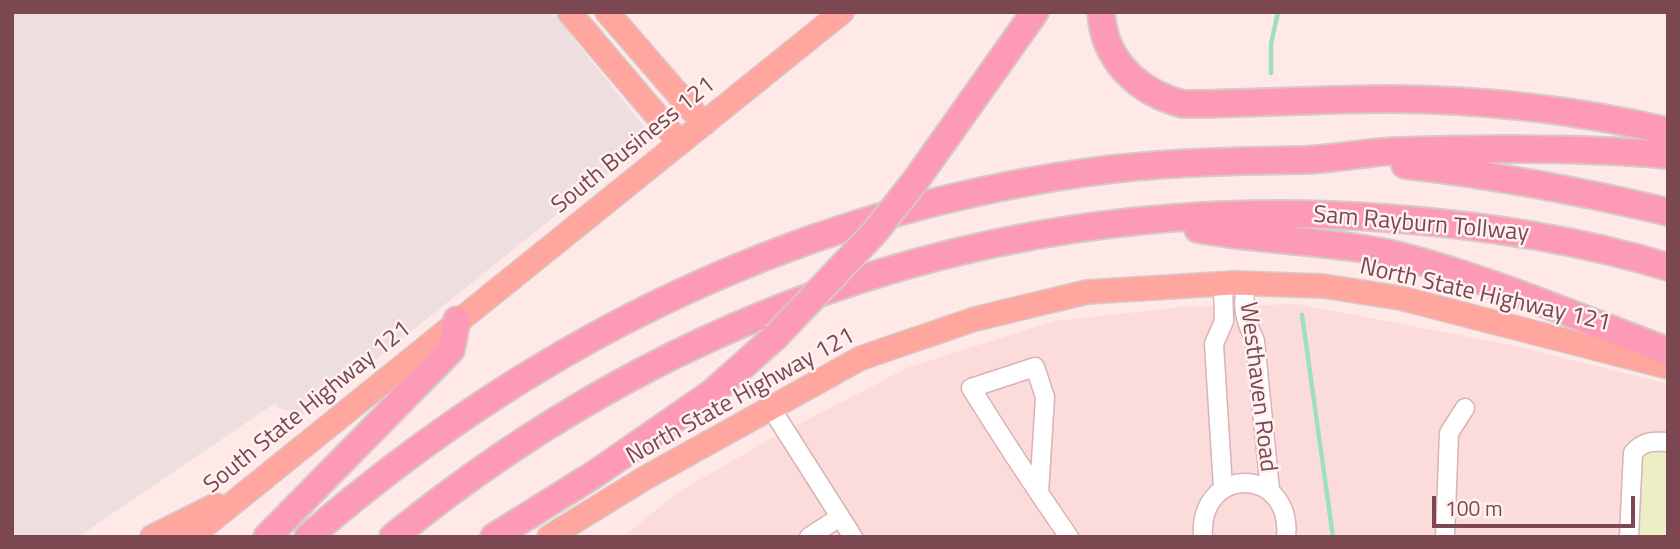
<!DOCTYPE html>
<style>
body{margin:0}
#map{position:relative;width:1680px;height:549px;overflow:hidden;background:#fee9e7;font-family:"Titillium Web",sans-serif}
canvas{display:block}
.frame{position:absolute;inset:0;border:14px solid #7b4852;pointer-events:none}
.scale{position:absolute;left:1432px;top:496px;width:203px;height:32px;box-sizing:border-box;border:4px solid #7b4852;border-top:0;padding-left:9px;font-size:21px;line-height:24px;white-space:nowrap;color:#7b4852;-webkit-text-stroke:5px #fff1f0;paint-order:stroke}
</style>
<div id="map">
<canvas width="1680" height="549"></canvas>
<div class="frame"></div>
<div class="scale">100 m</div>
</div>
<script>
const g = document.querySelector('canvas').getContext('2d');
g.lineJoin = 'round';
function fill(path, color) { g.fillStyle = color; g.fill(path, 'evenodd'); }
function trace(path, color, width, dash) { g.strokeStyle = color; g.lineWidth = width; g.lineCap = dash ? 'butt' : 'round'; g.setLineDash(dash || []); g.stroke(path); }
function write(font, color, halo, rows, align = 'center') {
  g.font = font + ' "Titillium Web",sans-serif'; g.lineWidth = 5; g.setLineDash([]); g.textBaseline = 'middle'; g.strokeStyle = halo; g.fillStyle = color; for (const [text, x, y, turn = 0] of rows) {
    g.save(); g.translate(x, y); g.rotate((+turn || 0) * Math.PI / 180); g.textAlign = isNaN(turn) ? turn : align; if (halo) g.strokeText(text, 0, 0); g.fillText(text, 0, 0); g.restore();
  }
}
fill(new Path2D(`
 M1297 304 1511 345 1668 384V537H623L678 492 774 437 909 367 1054 321 1183 307Z`), '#fcdcdb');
fill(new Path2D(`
 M12 12H552L647 130 646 143 307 415 279 408 275 403 78 537H12Z`), '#eddedf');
fill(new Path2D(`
 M1663 448 1668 452V537H1633L1641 452Z`), '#eceec4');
trace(new Path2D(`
 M1271 73V44L1278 12
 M1302 315 1333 537`), '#9fddc5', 4.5);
const minor = new Path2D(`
 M1247 283C1241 306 1245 320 1255 341L1270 490
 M771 408 853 537
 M1223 488 1214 344 1224 321 1223 283
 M1039 493 1045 397 1035 367 971 388C1002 438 1035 488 1069 537
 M809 537 840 517
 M1203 537C1198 464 1293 466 1286 537
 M1445 537 1449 433 1465 408
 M1629 537 1633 453C1643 441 1652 441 1668 442`);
const major = new Path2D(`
 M569 12 680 143
 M607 12 704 124
 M152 537 216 505
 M191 537 842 12
 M549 537 645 478 861 358 975 319 1087 292 1234 283 1323 286 1400 298 1668 367`);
const highway = new Path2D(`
 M1101 12C1104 61 1138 92 1183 104 1251 104 1318 99 1386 99 1480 99 1576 110 1668 131
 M1405 165C1494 175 1580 191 1668 212
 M916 180 1035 12
 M1198 229C1267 242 1339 240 1408 258 1497 282 1582 319 1668 351
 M267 537 451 350 457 320
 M308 537C539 337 808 206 1113 169 1176 162 1240 161 1303 160 1335 159 1366 152 1398 151 1487 148 1578 147 1668 155
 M393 537C679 304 1017 191 1386 218 1481 225 1577 239 1668 267
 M494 537 595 474 712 393 776 336`);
trace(minor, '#d9b3b7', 21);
trace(major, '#d7c8cb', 26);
trace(highway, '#d7c8cb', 30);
trace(minor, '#fff', 18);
trace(major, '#ffa69e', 23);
trace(highway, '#fd9ab6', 26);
const highwayBridge = new Path2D(`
 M776 336 874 233 916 180`);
trace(highwayBridge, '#d7c8cb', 30, []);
trace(highwayBridge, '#fd9ab6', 26);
write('24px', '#7b4852', '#fff1f0', [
 ["South Business 121",634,146,-39],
 ["Sam Rayburn Tollway",1421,225,5],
 ["North State Highway 121",1485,296,13],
 ["Westhaven Road",1257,387,83],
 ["North State Highway 121",741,397,-29],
 ["South State Highway 121",308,408,-39]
]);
</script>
